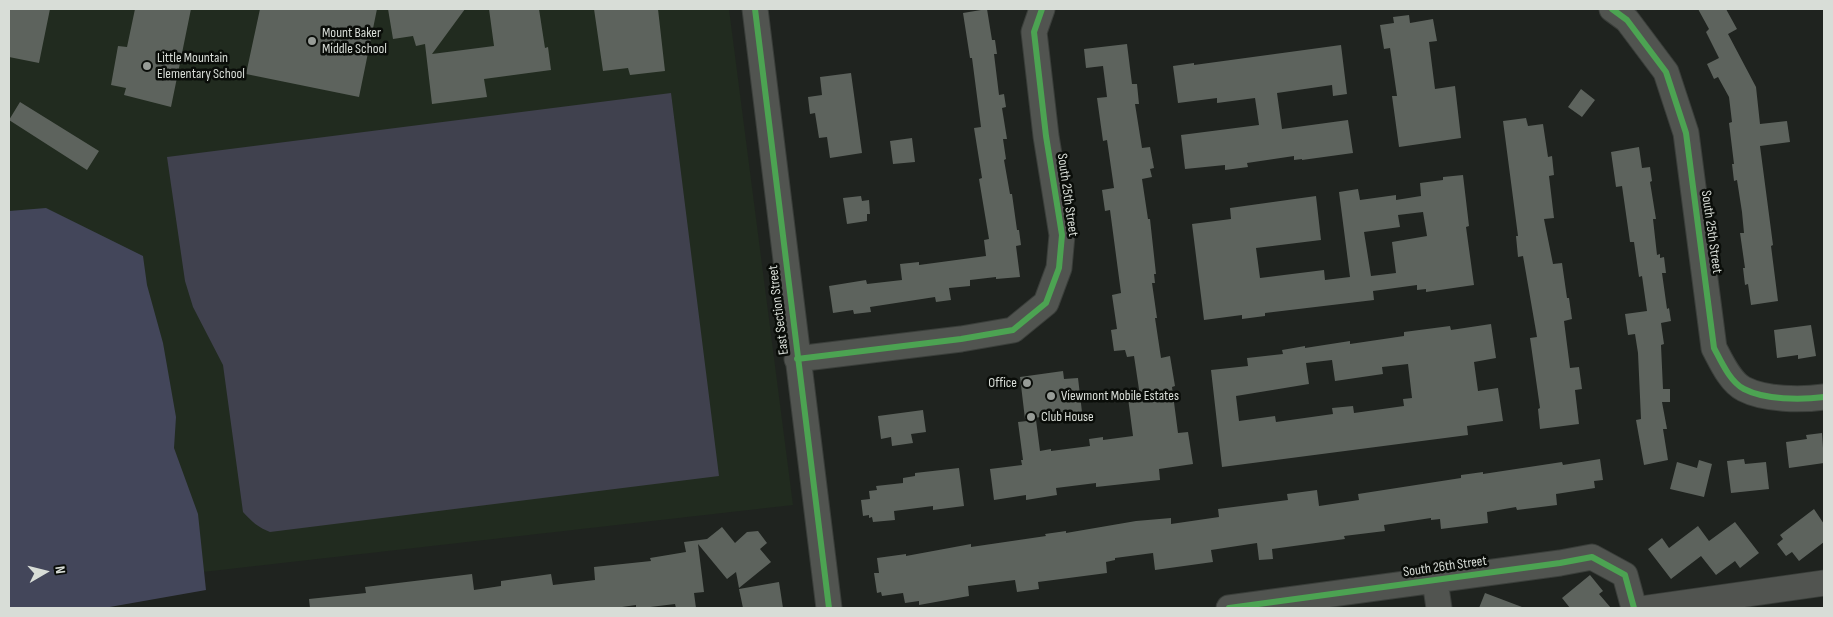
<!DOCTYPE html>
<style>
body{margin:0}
#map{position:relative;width:1833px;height:617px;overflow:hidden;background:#1f231f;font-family:"Sofia Sans Condensed",sans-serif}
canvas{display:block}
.frame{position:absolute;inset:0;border:10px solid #d8ddd7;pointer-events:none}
.north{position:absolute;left:20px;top:547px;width:50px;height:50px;-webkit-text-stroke:4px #0a0d09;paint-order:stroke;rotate:82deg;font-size:14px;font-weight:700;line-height:20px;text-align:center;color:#d8ddd7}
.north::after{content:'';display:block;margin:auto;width:18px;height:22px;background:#d8ddd7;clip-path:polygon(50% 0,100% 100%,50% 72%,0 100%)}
</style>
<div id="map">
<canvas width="1833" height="617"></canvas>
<div class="frame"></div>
<div class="north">N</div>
</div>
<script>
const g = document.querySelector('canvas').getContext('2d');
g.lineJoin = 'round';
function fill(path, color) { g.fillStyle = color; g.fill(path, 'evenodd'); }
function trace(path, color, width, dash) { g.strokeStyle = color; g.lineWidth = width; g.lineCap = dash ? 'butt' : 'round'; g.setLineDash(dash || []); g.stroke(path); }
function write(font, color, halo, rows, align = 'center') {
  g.font = font + ' "Sofia Sans Condensed",sans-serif'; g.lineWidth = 5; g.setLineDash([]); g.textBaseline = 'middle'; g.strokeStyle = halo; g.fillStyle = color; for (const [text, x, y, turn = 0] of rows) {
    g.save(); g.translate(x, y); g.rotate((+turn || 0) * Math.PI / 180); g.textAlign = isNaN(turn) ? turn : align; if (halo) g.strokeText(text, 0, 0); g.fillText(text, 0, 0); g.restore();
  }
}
fill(new Path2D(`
 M9 9H729L793 505 9 594Z`), '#212b1f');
fill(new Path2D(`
 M671 93 719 476 270 532C259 528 251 521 243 512L223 365 193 307 185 281 167 157Z`), '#40414e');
fill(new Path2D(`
 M46 208 143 256 147 285 163 343 176 417 174 448 198 514 206 590 104 608H9V211Z`), '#43465a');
fill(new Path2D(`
 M9 9H50L39 63 9 57Z
 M135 9H191L171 107 124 95 126 88 111 85 118 46 127 47Z
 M260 9H377L359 97 246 74Z
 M388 9H465L432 54 494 46 489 9H539L545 48 548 47 551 70 484 79 487 97 432 104 425 44 416 46 413 36 393 39Z
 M594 9H658L665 71 630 75 628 68 603 71Z
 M987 9 992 40H995L997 54H994L999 95 1004 94 1006 107 1002 108 1007 139H1003L1006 159 1004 160 1010 194H1012L1017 230H1019L1021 245 1016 246 1020 277 996 279V277L970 280V286L949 288 951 300 936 302 935 297 870 307 871 312 854 314 853 310 833 313 829 286 866 280 867 284 902 280 900 264 919 262V265L986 256 984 240 989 239 979 179 982 178 974 128 981 127 972 58H970L963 13Z
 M1698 9H1726L1737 29 1728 34 1756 87 1760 124 1787 121 1790 142 1760 146 1773 245 1771 246 1778 301 1751 305 1748 284 1745 285 1743 268H1745L1740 233H1744L1742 212 1737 180 1734 181 1732 164H1734L1729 123 1732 122 1729 97 1718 77 1714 79 1707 64 1719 58 1706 32 1709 29Z
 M1409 15 1410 23 1433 19 1437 41 1429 42 1435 89 1455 86 1461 138 1399 147 1392 96H1397L1390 48 1384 49 1380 25 1394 23 1393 17Z
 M1127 44 1132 84H1137L1139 104H1135L1142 148 1150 147 1154 168 1150 169 1152 177 1142 179 1148 219H1150L1156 274H1154L1155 283H1152L1157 318H1155L1161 358 1170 356 1175 386 1172 387 1178 433 1188 432 1193 464 1159 469 1160 480 1096 487V483L1056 488 1057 495 1026 500V495L994 500 990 469 1022 465 1021 460H1023L1018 422 1036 420 1040 451 1051 449V451L1090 446 1089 439 1103 437V440L1133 436 1128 398 1140 396 1134 356 1127 357 1125 350 1114 351 1111 330 1117 329 1112 295 1121 293 1110 210 1105 211 1102 190 1114 188 1107 140 1103 141 1097 98 1107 97 1103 66 1086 68 1084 49Z
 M1341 45 1347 94 1333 96 1332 85 1277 93 1282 129 1348 120 1353 153 1302 160V159L1294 160V156L1247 163 1248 167 1225 170V165L1185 169 1181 135 1259 125 1255 98 1217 103V98L1178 103 1173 66 1194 63V65Z
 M851 73 862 153 830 158 827 137 819 138 815 113 810 114 808 97 822 95 820 77Z
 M1581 89 1595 100 1582 117 1568 107Z
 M20 102 99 151 87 170 9 120Z
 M1526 118 1528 126 1543 124 1548 157 1552 156 1554 175 1549 176 1554 218 1544 219 1553 264 1562 263 1567 298H1569L1572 319 1564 321 1570 368 1579 367 1582 389 1575 390 1579 424 1540 429 1538 409 1540 408 1530 338 1537 337 1523 256 1518 257 1516 236H1518L1503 121Z
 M912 138 915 162 893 164 890 141Z
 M1639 147 1642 168 1650 167 1652 181 1650 182 1656 219H1653L1657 255 1660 254V258L1664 257 1666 273H1662L1667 309 1669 308 1671 321 1661 323 1664 344 1661 345 1663 389H1670V402H1662L1667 429H1663L1668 460 1644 465 1636 420 1641 419 1638 353 1635 334 1628 335 1625 314 1647 311 1642 276 1639 277 1634 242H1630L1622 186 1616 187 1611 152Z
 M1463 175 1469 226 1466 227 1474 285 1426 292V289L1417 290V285L1373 291 1374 300 1265 313V316L1242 319V315L1204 320 1192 224 1231 219 1230 208 1316 196 1321 240 1256 248 1260 278 1324 270 1325 280 1350 277 1339 192 1358 189 1360 200 1396 195V200L1421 196 1420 183 1443 180V177ZM1423 212 1427 236 1392 242 1396 273 1371 276 1364 232 1400 227 1398 215Z
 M861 196 862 201 869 200 870 214H867V221L847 224 843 198Z
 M1491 324 1496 358 1474 362 1478 391 1498 388 1503 421 1467 426 1468 435 1222 467 1211 370 1248 366 1247 358 1283 354 1282 350 1305 346V348L1350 341V344L1404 336V332L1450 326 1451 330ZM1332 360 1335 381 1383 374 1382 367 1408 364 1412 398 1403 399 1404 406 1354 413 1353 406 1332 408 1333 414 1276 422 1275 416 1239 421 1236 396 1309 384 1306 363Z
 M1811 325 1816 356 1798 359V355L1777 358 1774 330Z
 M1063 371 1064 379 1078 378 1082 412 1025 419 1020 377Z
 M923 410 926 432 911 434 913 443 892 446 891 437 881 439 878 416Z
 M1822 433 1824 463 1789 468 1786 442 1807 439 1806 435Z
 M1600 459 1603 480 1594 481 1595 488 1556 494 1557 505 1517 510 1516 507 1487 512 1488 523 1441 529 1440 519 1431 520V518L1384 525 1385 531 1344 536 1345 539 1272 549 1273 559 1259 560 1257 543 1211 550 1213 562 1155 570 1153 553 1115 558V560L1106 562 1107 573 1038 582 1039 589 1017 592 1015 580 968 586 969 596 919 605V601L905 603 903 593 882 596 881 592 877 593 874 573H879L877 558 906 554V556L971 544V547L1046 536 1045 534 1066 531V533L1136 521 1171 518V524L1219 517 1218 509 1288 500 1287 494 1317 490 1319 506 1359 500 1358 494 1461 478V475L1483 472V474L1562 462 1563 465Z
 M1744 459 1745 464 1766 462 1769 489 1731 493 1727 461Z
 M1699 460 1712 464 1704 497 1670 489 1677 462 1697 468Z
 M959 468 964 506 933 510V506L894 511 895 520 873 522 872 517 869 518V515L863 516 861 500 870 499 869 491 877 490 876 486 903 483V478L915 476V473Z
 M1814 509 1824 524V542L1799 561 1792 552 1786 556 1777 544 1783 539 1780 535Z
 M1735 522 1759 553 1740 568 1735 561 1716 575 1701 556 1671 579 1648 549 1662 538 1669 548 1698 526 1709 541Z
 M722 527 735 543 747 532 758 531 767 543 760 549 771 562 739 588 736 572 727 579 698 544 704 592 694 593 696 608H676L675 604 642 608H636V605L615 608H310L309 599 366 593 365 587 472 574 474 590 501 586V581L551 574 553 585 595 580 594 567 651 561 650 558 686 552 684 542 707 539Z
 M1590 575 1603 591 1599 594 1611 608H1570L1562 598Z
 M779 582 783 608H743L739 589Z
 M1485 593 1522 607V608H1479Z`), '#5d635d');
const minor = new Path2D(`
 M755 9 829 608
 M1612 9 1627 20 1666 72 1686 133 1714 348C1721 361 1730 382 1744 389 1765 400 1801 400 1824 397
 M797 359 961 339 1013 330 1046 303 1059 268 1062 235 1046 136 1034 32 1042 9
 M1435 581 1439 608
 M1229 608 1560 563 1592 557 1625 575 1634 608
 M1648 608 1824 583`);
trace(minor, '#3a3e3a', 27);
trace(minor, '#515450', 25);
trace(new Path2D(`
 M755 9 829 608
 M1612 9 1627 20 1666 72 1686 133 1714 348C1721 361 1730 382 1744 389 1765 400 1801 400 1824 397
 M797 359 961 339 1013 330 1046 303 1059 268 1062 235 1046 136 1034 32 1042 9
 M1229 608 1560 563 1592 557 1625 575 1634 608`), '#4ca352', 6);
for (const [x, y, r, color] of [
 [312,41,5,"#979c97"],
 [147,66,5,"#979c97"],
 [1027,383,5,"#979c97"],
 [1051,396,5,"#979c97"],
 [1031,417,5,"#979c97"]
]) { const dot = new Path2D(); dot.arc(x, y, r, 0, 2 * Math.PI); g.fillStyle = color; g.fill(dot); trace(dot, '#0a0d09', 2); }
write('14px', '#d8ddd7', '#0a0d09', [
 ["Mount Baker",322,33],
 ["Middle School",322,49],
 ["Little Mountain",157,58],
 ["Elementary School",157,74],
 ["Office",1017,383,"right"],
 ["Viewmont Mobile Estates",1061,396],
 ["Club House",1041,417]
], 'left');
write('14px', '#d8ddd7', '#0a0d09', [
 ["South 25th Street",1067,195,82],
 ["South 25th Street",1711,232,82],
 ["East Section Street",779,310,-97],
 ["South 26th Street",1445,567,-8]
]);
</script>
